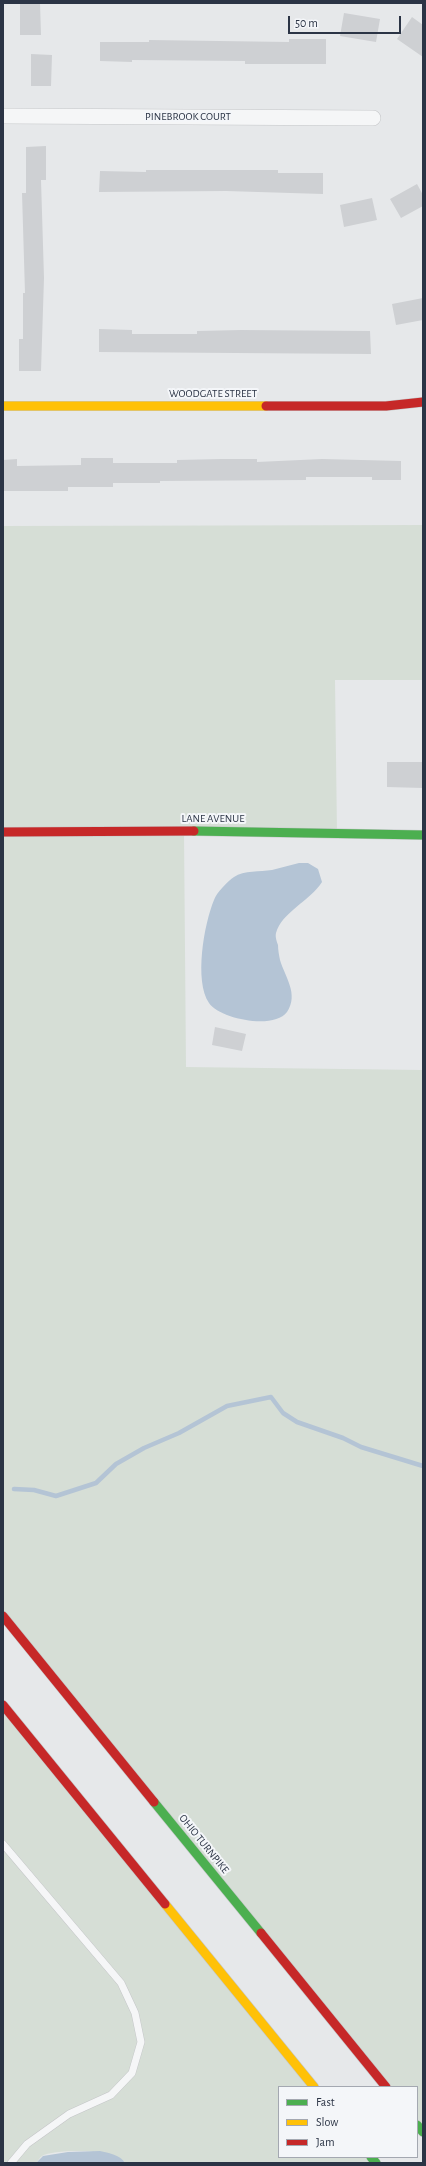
<!DOCTYPE html>
<style>
body{margin:0}
#map{position:relative;width:426px;height:2166px;overflow:hidden;background:#e6e8ea;font-family:"Alegreya Sans",sans-serif}
canvas{display:block}
.frame{position:absolute;inset:0;border:4px solid #2b3445;pointer-events:none}
.legend{position:absolute;left:278px;top:2086px;width:140px;height:72px;box-sizing:border-box;background:#f4f6f9;border:1px solid #a4a8b1;margin:0;padding:5px 7px;list-style:none;font-size:12px;color:#2b3445}
.legend li{display:flex;align-items:center;gap:8px;height:20px}
.legend b{width:20px;border:1px solid #a4a8b1}
.scale{position:absolute;left:288px;top:16px;width:113px;height:18px;box-sizing:border-box;border:2px solid #2b3445;border-top:0;padding-left:5px;font-size:12px;line-height:14px;white-space:nowrap;color:#2b3445;-webkit-text-stroke:3px #f4f6f9;paint-order:stroke}
</style>
<div id="map">
<canvas width="426" height="2166"></canvas>
<div class="frame"></div>
<ul class="legend">
<li><b style="height:5px;background:#4caf50"></b>Fast</li>
<li><b style="height:5px;background:#ffc107"></b>Slow</li>
<li><b style="height:5px;background:#c62828"></b>Jam</li>
</ul>
<div class="scale">50 m</div>
</div>
<script>
const g = document.querySelector('canvas').getContext('2d');
g.lineJoin = 'round';
function fill(path, color) { g.fillStyle = color; g.fill(path, 'evenodd'); }
function trace(path, color, width, dash) { g.strokeStyle = color; g.lineWidth = width; g.lineCap = dash ? 'butt' : 'round'; g.setLineDash(dash || []); g.stroke(path); }
function write(font, color, halo, rows, align = 'center') {
  g.font = font + ' "Alegreya Sans",sans-serif'; g.lineWidth = 4; g.setLineDash([]); g.textBaseline = 'middle'; g.strokeStyle = halo; g.fillStyle = color; for (const [text, x, y, turn = 0] of rows) {
    g.save(); g.translate(x, y); g.rotate((+turn || 0) * Math.PI / 180); g.textAlign = isNaN(turn) ? turn : align; if (halo) g.strokeText(text, 0, 0); g.fillText(text, 0, 0); g.restore();
  }
}
fill(new Path2D(`
 M423 525V680H335L337 833 184 832 186 1067 423 1070V2132L417 2125V2087H386L3 1616V526Z
 M3 1705 314 2087H279V2157H371L376 2163H125C117 2148 55 2149 42 2156 40 2157 38 2161 36 2163H3Z`), '#d6ded6');
fill(new Path2D(`
 M299 863H308L318 869 322 882C310 901 282 912 276 933 275 937 277 942 278 945 278 950 279 955 280 960 285 977 299 994 287 1012 274 1030 220 1019 209 1003 194 981 204 924 214 900 216 893 228 881 234 877 244 870 260 872 272 870 281 868 290 865 299 863Z
 M100 2151C108 2153 121 2155 125 2163H36L43 2156 68 2152Z`), '#b4c4d5');
trace(new Path2D(`
 M14 1489 34 1490 56 1496 96 1483 116 1464 144 1448 179 1433 227 1406 271 1397 283 1413 297 1422 343 1438 361 1447 423 1466`), '#b4c4d5', 4.5);
fill(new Path2D(`
 M20 3H40L41 35H20Z
 M344 13 380 19 376 42 340 36Z
 M412 17 423 25V57L397 39Z
 M289 39H326V64H245V61L132 60V62L100 61V42H149V40L289 42Z
 M31 54 52 55 51 86H31Z
 M46 146V180H41L44 278 41 371H19V339H23V293H25L22 193H26V147Z
 M146 170H278V173H323V194L226 191 99 192 100 171 146 172Z
 M417 184 423 195V206L401 218 390 199Z
 M372 198 377 220 344 227 340 205Z
 M423 298V320L396 325 392 304Z
 M99 329 132 330V334H197V331L241 330 370 331 371 354 99 352Z
 M81 458H113V463H177V460L222 459H257V462L322 459 401 461V480H372V477H306V480L160 481V483H113V487H68V491H3V460L17 459V466L81 465Z
 M387 762H423V788L387 787Z
 M215 1027 246 1034 242 1051 212 1045Z`), '#ced0d3');
const lane = new Path2D(`
 M3 1844 121 1983 135 2013 141 2042 132 2073 111 2095 69 2114 27 2144 11 2163`);
const street = new Path2D(`
 M3 116 373 118`);
const fast = new Path2D(`
 M194 831 423 835
 M154 1802 261 1933
 M417 2125 423 2132
 M371 2157 376 2163`);
const slow = new Path2D(`
 M3 406H266
 M165 1904 314 2087`);
const jam = new Path2D(`
 M266 406H386L423 402
 M3 832 194 831
 M3 1616 154 1802
 M3 1705 165 1904
 M261 1933 386 2087`);
trace(lane, '#c4c6c8', 8);
trace(street, '#c4c6c8', 16);
trace(fast, '#c4c6c8', 10);
trace(slow, '#c4c6c8', 10);
trace(jam, '#c4c6c8', 10);
trace(lane, '#f5f6f7', 7);
trace(street, '#f5f6f7', 15);
trace(fast, '#4caf50', 9);
trace(slow, '#ffc107', 9);
trace(jam, '#c62828', 9);
write('11px', '#2b3445', '#f4f6f9', [
 ["PINEBROOK COURT",188,117],
 ["WOODGATE STREET",213,394],
 ["LANE AVENUE",213,819],
 ["OHIO TURNPIKE",204,1844,51]
]);
</script>
